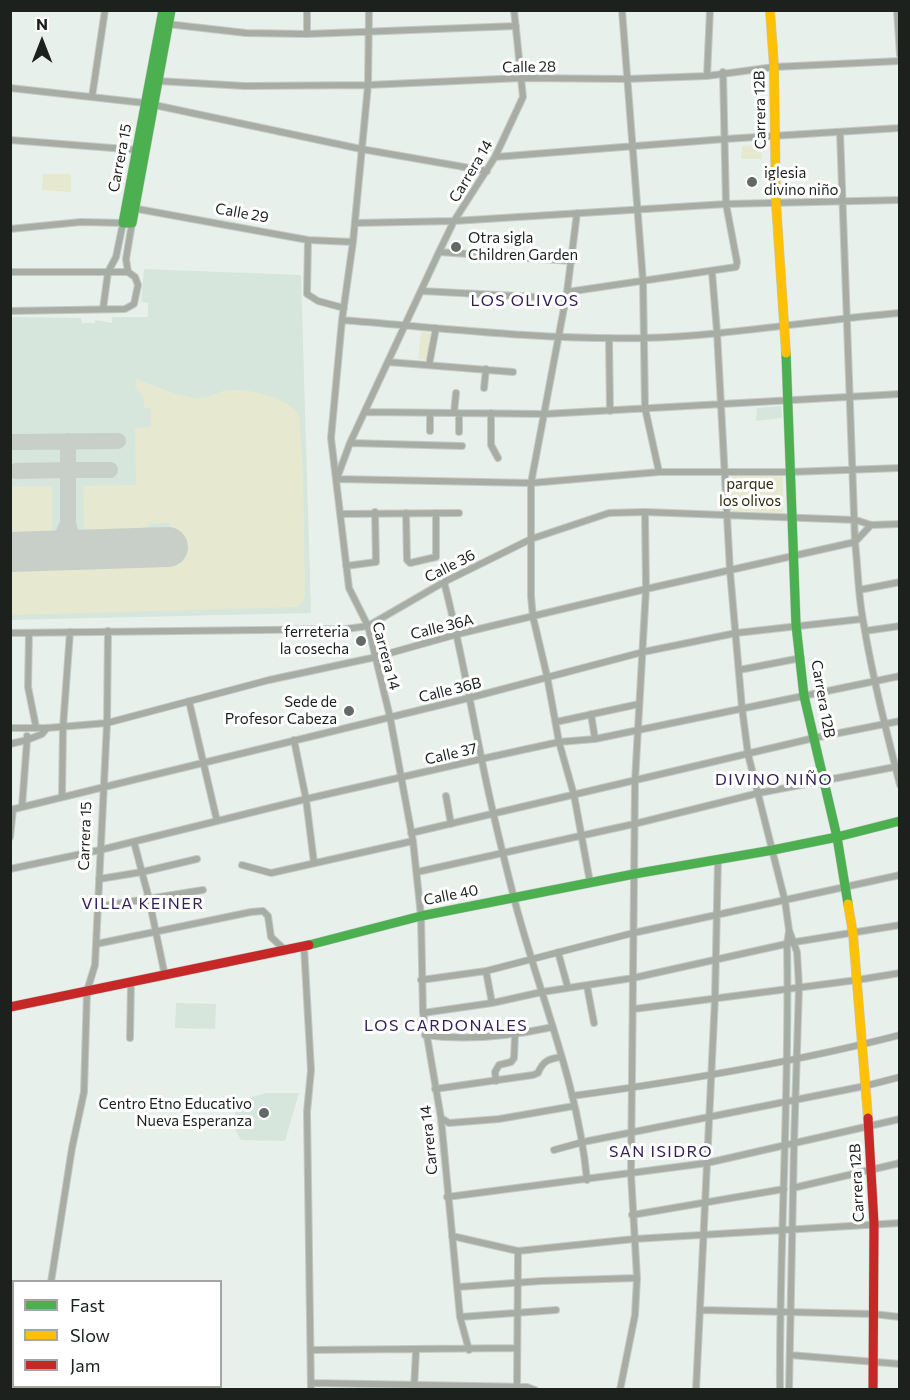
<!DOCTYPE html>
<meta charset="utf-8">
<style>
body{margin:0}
#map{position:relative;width:910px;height:1400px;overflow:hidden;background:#e8f0eb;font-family:Commissioner,sans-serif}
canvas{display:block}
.frame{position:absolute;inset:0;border:12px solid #1c211e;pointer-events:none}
.legend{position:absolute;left:12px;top:1280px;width:210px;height:108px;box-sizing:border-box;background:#fff;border:2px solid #a4a6a5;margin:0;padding:8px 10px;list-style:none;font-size:18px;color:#1c211e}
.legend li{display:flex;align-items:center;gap:12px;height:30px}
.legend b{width:30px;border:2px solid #a4a6a5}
.north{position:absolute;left:12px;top:12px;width:60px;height:60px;-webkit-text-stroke:4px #fff;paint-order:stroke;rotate:0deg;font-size:16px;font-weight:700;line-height:24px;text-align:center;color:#1c211e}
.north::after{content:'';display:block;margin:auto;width:21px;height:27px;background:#1c211e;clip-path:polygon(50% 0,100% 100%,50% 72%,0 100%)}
</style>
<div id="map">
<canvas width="910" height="1400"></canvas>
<div class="frame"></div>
<ul class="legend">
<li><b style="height:8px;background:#4caf50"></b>Fast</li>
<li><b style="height:8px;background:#ffc107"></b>Slow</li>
<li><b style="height:8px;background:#c62828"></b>Jam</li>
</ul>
<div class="north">N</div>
</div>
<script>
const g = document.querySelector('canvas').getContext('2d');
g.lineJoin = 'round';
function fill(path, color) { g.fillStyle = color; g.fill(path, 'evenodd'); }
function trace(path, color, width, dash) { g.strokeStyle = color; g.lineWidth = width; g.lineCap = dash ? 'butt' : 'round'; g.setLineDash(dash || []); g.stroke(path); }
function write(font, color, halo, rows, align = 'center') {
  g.font = font + ' Commissioner,sans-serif'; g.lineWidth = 6; g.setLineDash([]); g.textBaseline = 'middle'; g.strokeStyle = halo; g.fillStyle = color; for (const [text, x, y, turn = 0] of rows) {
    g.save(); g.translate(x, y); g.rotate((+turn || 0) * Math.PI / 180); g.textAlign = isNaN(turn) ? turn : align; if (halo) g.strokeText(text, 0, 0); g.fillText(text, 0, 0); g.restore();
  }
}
fill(new Path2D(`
 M144 269 301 275 311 613 11 620 10 317 81 318 82 323H95V320L112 323V317H148V303L141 302Z
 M781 406 782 418 756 421 757 408Z
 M176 1003 216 1004 215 1029 175 1028Z
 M266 1093H299L285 1141 241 1140 235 1129V1108L245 1099Z`), '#d6e6dc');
fill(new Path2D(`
 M761 145 762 159H741L742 146Z
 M43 174H71V192L42 190Z
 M421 331 433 334 429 360 418 359Z
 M136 379C155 386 175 395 194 398 206 401 219 390 230 390 251 389 287 397 299 415L303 472 305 595 302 603 297 607 11 615V564L171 559 170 523H151L138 533 92 534 84 527 83 486 135 485 136 483 135 428 151 427 150 409 144 407 143 396 135 386Z
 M732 474 783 475V514L729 510Z
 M52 486V531L45 536 11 537V487Z`), '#e6e9d0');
trace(new Path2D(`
 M11 442 118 441
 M16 471 63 470 68 475 73 470H110
 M68 523C71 540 77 545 94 548
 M46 550 60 541 68 523V441`), '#c8cec8', 16);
trace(new Path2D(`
 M10 552 168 547`), '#c8cec8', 40);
const street = new Path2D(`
 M369 10 368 85 353 242 342 320 331 438 349 588 368 626 390 717 413 841 421 916 423 1013 441 1118 460 1317 469 1350
 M622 10 643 281 645 408 659 472
 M897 10 900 55
 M167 24 246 33 307 34 516 26
 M307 34V10
 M707 76 710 10
 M158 81 245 86 368 85 522 78 627 79 707 76 774 67 900 61
 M10 88 145 103 361 149 487 171
 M92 97 105 10
 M840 132 855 542C858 568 858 594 863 620 872 675 886 730 900 785
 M10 140 138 150
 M495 157 725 139 900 128
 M132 208 308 240 353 242
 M577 213 567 292 531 483V596L533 617 547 676 559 742 574 795 590 882
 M355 223 454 221 726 204 900 200
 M10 229 81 222 123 223 116 257 108 272 103 309
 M308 240 307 294 318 301 344 308
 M439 252 572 261
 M10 272H128L135 277 138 285 134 304 125 309 10 311
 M128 272 126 259 132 223
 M712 272 717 332 730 571 742 708 748 754 785 901 789 930 797 952 799 987 794 1144 789 1390
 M422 291 536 297
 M567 292 736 267 737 262 726 204 723 72
 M342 320C442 328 542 340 642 338 726 336 815 320 900 313
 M609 338 610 411
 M388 362 513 372
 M429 365 436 328
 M484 388 486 369
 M366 412 545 414 900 394
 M430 413V431
 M454 413 456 393
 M491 413V445L498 458
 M459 432V413
 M350 443 462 446
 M337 478 350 443 439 252 454 221 495 157 523 97 514 10
 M336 479 531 483 659 472H790L900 468
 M406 513 407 560 410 563 436 557V513
 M341 514 459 513
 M346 566 376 562 375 512
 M444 582C459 639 469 697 481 756 490 803 502 851 514 898 538 992 578 1082 587 1180
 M859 590 900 582
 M865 631 900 626
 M10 633 346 629 368 626 444 582 531 539 609 513 645 512 856 520 871 525 900 524
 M29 633 28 687 36 727
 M739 670 801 658
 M189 701 217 821
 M591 714 595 739
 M556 722 639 704
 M10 728H47L107 723 269 680 376 657 458 634 646 589 855 542 871 525
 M294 740 306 799 314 863
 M10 744 27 740V736
 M446 796 451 824
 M62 797 63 727 70 632
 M22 807 27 740 42 734 47 728
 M10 810 469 698 643 652 736 633 862 619
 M411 833 814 738 900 721
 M10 837 13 809
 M134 842 149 899 165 976
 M242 865 271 873 413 841
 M10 869 100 850 306 799 481 759 559 742 595 739 900 676
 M417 872 634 824 759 793 900 766
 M99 879 142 872 197 859
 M97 907 203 890
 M96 944 251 912 263 911 268 916 271 937 285 950
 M304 946 311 1070 307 1112 311 1390
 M558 952 568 988
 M486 971 492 1003
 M421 980 486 971 633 933 900 875
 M587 986 594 1023
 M634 1009 857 980 900 973
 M423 1013 492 1003 542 992 633 978 795 942 900 925
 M425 1035C468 1041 511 1036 553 1027
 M130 1038 131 982
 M496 1081 495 1072 499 1065 511 1062 514 1058 515 1035
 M435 1089 533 1075 538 1073C543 1061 548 1059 561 1057
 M572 1096C682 1081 792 1063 900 1035
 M441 1118 449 1123 499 1119 574 1106
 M554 1150 583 1142 865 1086 900 1077
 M793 1188 900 1163
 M447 1197 707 1163 900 1119
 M632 1215 784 1189
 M452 1236 518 1251 634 1239 900 1223
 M51 1282 72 1148 84 1092 87 991 95 965 107 723 108 631
 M458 1287 541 1281 637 1278
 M701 1310 873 1314 900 1317
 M460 1317 556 1310
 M311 1350 517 1348
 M790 1355 900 1364
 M311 1383 527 1387 535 1390
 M414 1389 416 1351
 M517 1389 518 1251
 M37 1390V1386
 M620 1390 635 1315 637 1278 631 1174 635 781 646 589 645 512
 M696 1390 715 998 718 859
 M780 1390C779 1241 790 1092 787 944L789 931`);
const fast = new Path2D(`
 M163 10 123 223H132L171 10
 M786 353 796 625 804 696 837 837 848 904
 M309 945 421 916 634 874 773 850 837 837 900 821`);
const slow = new Path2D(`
 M770 10 774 67 776 203 786 353
 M848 904 853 934 868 1118`);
const jam = new Path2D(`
 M10 1007 309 945
 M868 1118 874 1224 873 1390`);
trace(street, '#c4cac6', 8);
trace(fast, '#c4cac6', 10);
trace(slow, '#c4cac6', 10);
trace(jam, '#c4cac6', 10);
trace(street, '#a7ada5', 6);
trace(fast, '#4caf50', 9);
trace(slow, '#ffc107', 9);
trace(jam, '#c62828', 9);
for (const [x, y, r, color] of [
 [752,182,6,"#636966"],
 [456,247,6,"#636966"],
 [361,641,6,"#636966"],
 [349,711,6,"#636966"],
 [264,1113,6,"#636966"]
]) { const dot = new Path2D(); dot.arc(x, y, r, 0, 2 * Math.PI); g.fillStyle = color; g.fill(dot); trace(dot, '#fff', 2); }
write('15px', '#1c211e', '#fff', [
 ["Calle 28",529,67,-1],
 ["Carrera 12B",760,110,-91],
 ["Carrera 15",120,158,-79],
 ["Carrera 14",471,171,-59],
 ["Calle 29",242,213,10],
 ["Calle 36",450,566,-27],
 ["Calle 36A",442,627,-14],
 ["Carrera 14",386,656,75],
 ["Calle 36B",450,690,-14],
 ["Carrera 12B",823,699,80],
 ["Calle 37",451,754,-13],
 ["Carrera 15",85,836,-88],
 ["Calle 40",451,895,-11],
 ["Carrera 14",429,1140,-96],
 ["Carrera 12B",857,1183,-93]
]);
write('15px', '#1c211e', '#fff', [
 ["iglesia",764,173,"left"],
 ["divino niño",764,190,"left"],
 ["Otra sigla",468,238,"left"],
 ["Children Garden",468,255,"left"],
 ["ferreteria",349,632],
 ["la cosecha",349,649],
 ["Sede de",337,702],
 ["Profesor Cabeza",337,719],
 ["Centro Etno Educativo",252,1104],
 ["Nueva Esperanza",252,1121]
], 'right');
write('15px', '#2d2b0f', '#fff', [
 ["parque",750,484],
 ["los olivos",750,501]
]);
g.letterSpacing = '1.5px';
write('16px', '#31205a', '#fff', [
 ["LOS OLIVOS",525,301],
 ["DIVINO NIÑO",774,780],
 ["VILLA KEINER",143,904],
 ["LOS CARDONALES",446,1026],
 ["SAN ISIDRO",661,1152]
]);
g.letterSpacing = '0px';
</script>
